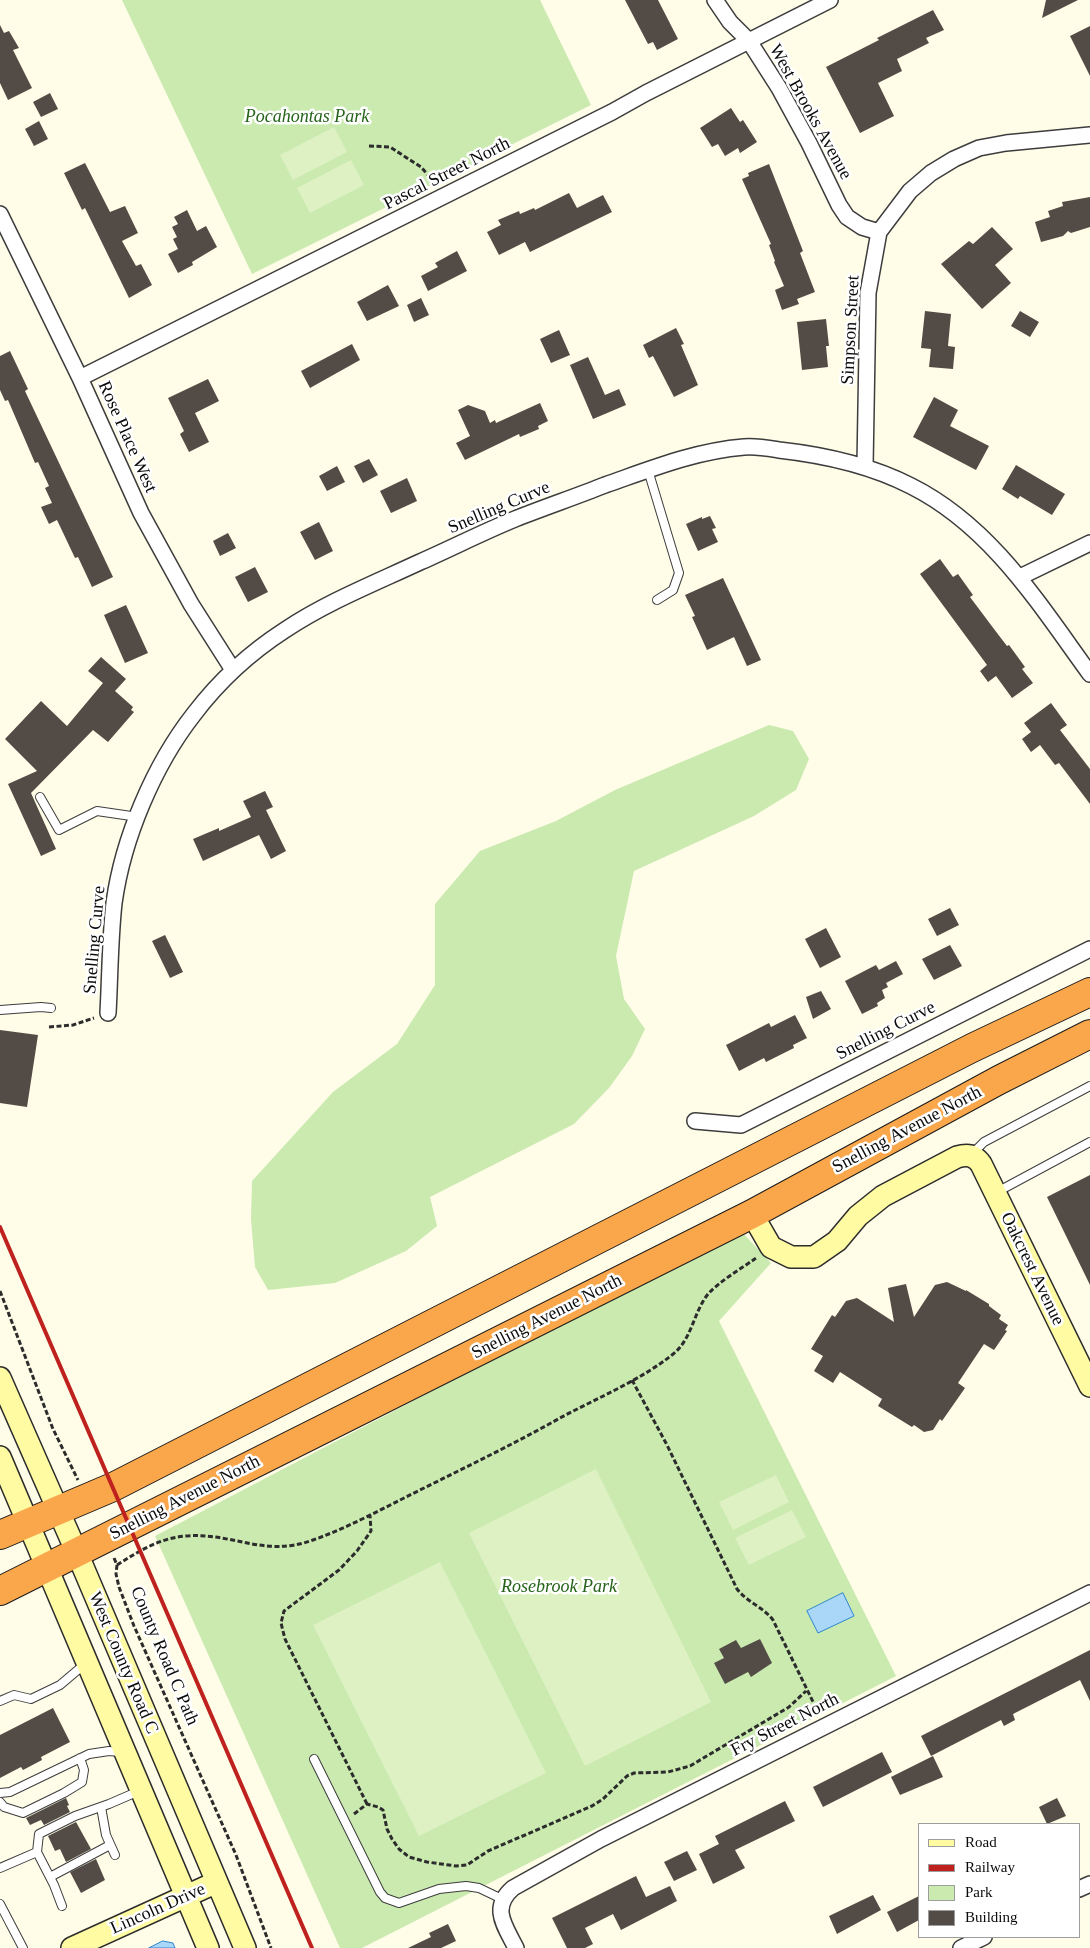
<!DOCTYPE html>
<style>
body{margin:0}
#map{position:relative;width:1090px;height:1948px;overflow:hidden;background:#fffce7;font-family:"Times New Roman",serif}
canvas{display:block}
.legend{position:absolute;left:918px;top:1823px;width:162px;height:115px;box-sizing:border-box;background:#fff;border:1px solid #9d9d9d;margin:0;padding:6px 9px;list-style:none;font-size:15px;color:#0a0a0a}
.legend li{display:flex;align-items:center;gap:10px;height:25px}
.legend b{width:25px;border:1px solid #9d9d9d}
</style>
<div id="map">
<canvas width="1090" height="1948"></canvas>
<ul class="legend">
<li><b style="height:6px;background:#fffba2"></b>Road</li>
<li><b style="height:6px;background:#be211e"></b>Railway</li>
<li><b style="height:14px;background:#caeab0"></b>Park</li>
<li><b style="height:14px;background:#534c46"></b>Building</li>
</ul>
</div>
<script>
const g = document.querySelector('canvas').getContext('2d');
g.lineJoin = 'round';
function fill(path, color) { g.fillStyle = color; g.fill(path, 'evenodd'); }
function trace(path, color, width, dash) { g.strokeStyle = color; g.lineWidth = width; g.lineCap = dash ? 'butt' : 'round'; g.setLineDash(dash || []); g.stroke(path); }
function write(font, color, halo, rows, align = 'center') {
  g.font = font + ' "Times New Roman",serif'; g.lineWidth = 5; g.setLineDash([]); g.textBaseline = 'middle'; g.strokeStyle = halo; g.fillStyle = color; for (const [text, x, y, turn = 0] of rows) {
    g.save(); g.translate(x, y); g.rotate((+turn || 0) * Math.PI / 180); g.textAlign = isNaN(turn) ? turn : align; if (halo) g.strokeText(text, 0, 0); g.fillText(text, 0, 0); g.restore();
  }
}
fill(new Path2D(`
 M122 0H540L591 105 252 274Z
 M769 725 793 731 809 759 796 790 754 816 634 871 616 956 624 999 645 1029 632 1056 609 1088 574 1124 430 1197 437 1226 406 1251 335 1283 268 1290 255 1267 251 1219 252 1181 333 1092 397 1044 435 985V904L480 851 556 821 615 790Z
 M740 1230 771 1263 719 1321 896 1676 362 1948H340L155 1536Z`), '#caeab0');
fill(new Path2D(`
 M334 127 347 152 293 180 280 155Z
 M351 160 364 185 310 213 297 188Z
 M596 1469 711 1702 585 1766 469 1533Z
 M776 1475 789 1502 733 1530 719 1502Z
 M792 1510 806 1537 749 1565 735 1538Z
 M440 1562 546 1773 419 1836 313 1625Z`), '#def1c3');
const water = new Path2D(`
 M843 1593 854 1616 818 1633 807 1611Z
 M163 1941 173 1943 175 1948H149Z`);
fill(water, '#aad6f8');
trace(water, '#2e86d2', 1);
fill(new Path2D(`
 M625 0H658L678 39 657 50 653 42 648 44Z
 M1046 0H1078L1042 18Z
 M933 10 944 30 926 38 929 43 897 59 902 71 878 83 894 116 860 133 826 67 879 40 877 38Z
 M0 25 4 33 9 31 19 48 13 50 32 88 8 100 0 83Z
 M1090 26V76L1070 36Z
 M50 93 58 109 41 117 33 102Z
 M731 108 740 122 743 120 757 142 740 153 738 148 725 156 718 144 712 147 700 128Z
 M39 121 48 139 34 146 25 129Z
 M85 163 110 212 125 206 138 233 122 241 136 266 141 264 152 285 129 298 85 208 82 210 64 173Z
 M769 164 803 251 800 253 815 292 797 299 799 304 782 310 775 290 784 286 774 262 775 261 769 245 771 244 742 179 749 176 748 173Z
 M569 193 577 208 603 195 612 212 530 252 525 242 499 255 487 232 501 225 498 220 519 211 520 214 534 208 535 210Z
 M1090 197V227L1071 233 1068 231 1063 236 1041 242 1035 222 1050 217 1048 211 1063 206 1062 202Z
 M187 210 197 231 206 226 217 247 192 262 193 265 178 273 168 254 178 249 173 239 177 237 172 227 178 224 174 217Z
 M992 227 1013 249 995 265 1011 283 982 309 941 264 969 241 973 244Z
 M457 251 467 271 428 291 421 276 438 267 435 263Z
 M388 285 399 306 367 321 357 302Z
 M421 298 429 315 414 322 407 305Z
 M925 311 951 314 948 346 955 347 953 369 929 367 931 349 921 348Z
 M1020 311 1039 322 1030 337 1011 326Z
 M826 319 829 346H826L828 367 802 370 797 322Z
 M676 328 684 344 681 345 698 385 674 397 653 356 649 358 643 345Z
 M559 330 570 355 551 363 540 339Z
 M352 344 360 360 310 388 301 371Z
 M10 351 28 389 25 391 113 577 92 587 78 557 75 558 57 520 49 524 41 507 52 503 45 488 49 486 38 462 35 463 8 400 5 401 0 390V356Z
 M588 357 605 395 619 389 626 405 593 419 570 365Z
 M208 379 219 401 195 413 209 442 189 452 180 434 184 431 168 398Z
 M934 397 958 410 950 426 989 446 976 470 913 437Z
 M540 403 548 421 538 426 539 429 520 437 519 434 465 460 456 443 470 436 458 410 468 405 485 411 490 423 495 420 496 423Z
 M369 459 378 475 363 483 354 466Z
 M1016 465 1065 494 1052 515 1020 496 1018 499 1002 489Z
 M337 466 345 482 327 491 319 476Z
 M407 478 417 501 391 513 380 491Z
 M710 516 716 528 712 529 718 542 698 551 686 524 702 517V519Z
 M319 522 333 551 315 560 300 532Z
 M228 533 236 548 220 556 213 541Z
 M940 559 953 577 958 574 973 595 970 597 994 629 1007 646 1009 645 1025 667 1022 669 1033 683 1012 698 996 676 988 682 980 671 987 665 920 574Z
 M255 567 268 592 248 602 235 577Z
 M723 578 761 660 747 666 734 637 707 650 692 617 695 616 685 595Z
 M126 605 148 653 125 663 104 615Z
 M101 657 126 679 115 691 133 707 131 710 134 712 108 742 93 730 31 793 56 849 41 856 8 784 37 771 5 739 41 701 67 726 103 683 88 671Z
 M1051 703 1067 725 1060 730 1090 769V804L1059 763 1055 765 1040 745 1031 752 1022 739 1031 732 1024 723Z
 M265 791 273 807 266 810 286 851 271 859 259 835 203 861 193 839 219 828V831L251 817 243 801Z
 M950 908 959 925 937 936 928 919Z
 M826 928 841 957 820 968 805 939Z
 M165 935 183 972 170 978 152 941Z
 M950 945 962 966 934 980 922 959Z
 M896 961 903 974 886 983 888 987 882 990 885 998 877 1003 878 1006 862 1014 845 981 876 965 879 970Z
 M821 991 831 1009 813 1019 806 997Z
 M795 1015 807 1038 793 1045 794 1048 766 1062 764 1058 739 1071 726 1045 769 1023 771 1027Z
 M0 1030 38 1035 27 1107 0 1103Z
 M1090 1175V1285L1047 1197Z
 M947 1282 966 1291V1290L989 1304V1306L1001 1315 999 1319 1008 1325 1005 1330 1007 1331 994 1350 984 1344 958 1383 965 1388 942 1421 940 1419 933 1430 924 1432 914 1425 912 1427 878 1406 882 1399 840 1372 833 1383 814 1371 823 1356 811 1349 832 1315 835 1317 846 1301 857 1298 894 1322 888 1288 906 1284 914 1317 935 1285Z
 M760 1639 772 1663 751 1677 748 1672 725 1684 714 1663 724 1658 719 1649 736 1640 741 1648Z
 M1090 1650V1701L1080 1680 1013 1714 1015 1720 1004 1726 1001 1720 931 1756 921 1736Z
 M53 1708 70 1742 41 1757 42 1760 23 1770 21 1767 0 1778V1735Z
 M882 1752 892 1772 823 1807 813 1787Z
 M933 1756 943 1777 900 1795 891 1777Z
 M66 1798 69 1805 67 1806 70 1812 44 1825 41 1820 30 1825 26 1818Z
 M1057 1798 1066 1816 1047 1824 1039 1807Z
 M785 1801 795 1821 735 1850 745 1868 713 1884 699 1854 719 1844 715 1836Z
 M76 1822 91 1849 66 1862 60 1849 55 1851 48 1836Z
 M687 1851 697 1870 674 1881 664 1862Z
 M96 1859 105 1880 81 1893 70 1872Z
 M636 1876 646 1897 670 1886 677 1901 621 1930 613 1914 585 1928 593 1944 585 1948H567L552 1918Z
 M873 1895 881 1910 837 1934 829 1916Z
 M919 1896V1920L897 1932 887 1912Z
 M448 1924 456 1941 441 1948H408L431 1937 429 1933Z`), '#534c46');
const lane = new Path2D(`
 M648 470 679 573 673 590 657 600
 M40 797 59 830 97 811 138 817
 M0 1010 41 1007 51 1008
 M971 1155 984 1142 1090 1086
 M997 1192 1090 1142
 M0 1701 14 1695 31 1699 60 1685 86 1663
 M314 1759 380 1892 385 1898 399 1903 439 1889 466 1886 479 1888 502 1899
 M0 1793 10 1792 89 1754 109 1751 121 1752
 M0 1802 4 1807 23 1813 64 1793 82 1782 84 1770 80 1758
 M101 1807 106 1835 115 1855
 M37 1852 39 1834 75 1816 109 1804 139 1791
 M0 1868 37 1852 54 1885 62 1906
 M50 1877 110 1845
 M0 1904 23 1948`);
const street = new Path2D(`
 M715 0 730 22 749 41 779 88 809 143 839 205 847 217 862 227 879 232
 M0 214 80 378 141 513 191 604 233 670
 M80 378 612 112 646 93 830 0
 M865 466 868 293 879 232 910 191 931 173 954 159 979 148 1006 143 1090 135
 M1020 577 1090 543
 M108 1013C110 977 110 939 114 903 123 838 154 765 194 714 219 681 251 652 285 630 327 602 375 583 420 562 452 548 483 532 515 519 545 507 575 497 605 485 651 469 695 451 744 447 756 446 767 448 779 450 824 455 870 465 911 486 991 526 1039 604 1090 674
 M695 1121 741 1125 1090 949
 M1079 1889 1090 1884
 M516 1948C505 1926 490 1908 513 1888L601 1839 1090 1593
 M961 1948 984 1937`);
const secondary = new Path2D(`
 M752 1214 771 1247 791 1257H814L837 1241 858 1216 883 1196 957 1157C967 1154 975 1155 981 1164L1090 1386
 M0 1378 77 1553 245 1948
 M0 1457 208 1948
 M72 1948 217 1882`);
const highway = new Path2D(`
 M0 1535 113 1487 972 1048 1090 992
 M0 1591 752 1214 999 1080 1090 1034`);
trace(lane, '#3d3d3d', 10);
trace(street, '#3d3d3d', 18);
trace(secondary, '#2c2c2c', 24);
trace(highway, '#1b1b1b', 30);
trace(new Path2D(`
 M369 146 390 147 421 167 435 183
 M49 1027 73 1025 94 1018
 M0 1291 53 1429 78 1480
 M632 1380 667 1445 737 1589C747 1602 763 1607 773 1620L818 1712
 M114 1558 117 1565 116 1574 119 1587 134 1626 236 1855 271 1948
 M117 1565C139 1551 160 1538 186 1536 232 1532 264 1558 313 1540 347 1528 380 1510 412 1494 462 1469 512 1445 560 1418 597 1398 639 1381 672 1355 692 1340 693 1313 708 1294 721 1280 741 1269 756 1258
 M367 1804 285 1639 281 1623 284 1611 339 1570 357 1551 371 1531 370 1515
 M354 1814 367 1804 378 1807 383 1810 387 1829 392 1839 399 1849 409 1857 427 1862 456 1866 467 1865 488 1851 592 1806 603 1799 627 1776 634 1773 668 1772 690 1766 789 1707 806 1691`), '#2c2c2c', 3, [5, 2.5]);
trace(lane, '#fff', 8);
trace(street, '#fff', 15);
trace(secondary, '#fffba2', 21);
trace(highway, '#faa64a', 28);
trace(new Path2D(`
 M0 1227 312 1948`), '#be211e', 4);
write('18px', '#0a0a0a', '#fff', [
 ["West Brooks Avenue",810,112,61],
 ["Pascal Street North",447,174,-27],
 ["Simpson Street",851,330,-87],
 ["Rose Place West",127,437,66],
 ["Snelling Curve",499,508,-23],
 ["Snelling Curve",95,940,-85],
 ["Snelling Curve",886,1031,-27],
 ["Snelling Avenue North",907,1130,-28],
 ["Oakcrest Avenue",1032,1269,64],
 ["Snelling Avenue North",547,1317,-27],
 ["Snelling Avenue North",185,1498,-27],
 ["County Road C Path",164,1656,67],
 ["West County Road C",123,1663,67],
 ["Fry Street North",785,1725,-27],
 ["Lincoln Drive",158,1909,-24]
]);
write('italic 18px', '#246319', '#fff', [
 ["Pocahontas Park",307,117],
 ["Rosebrook Park",559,1587]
]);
</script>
